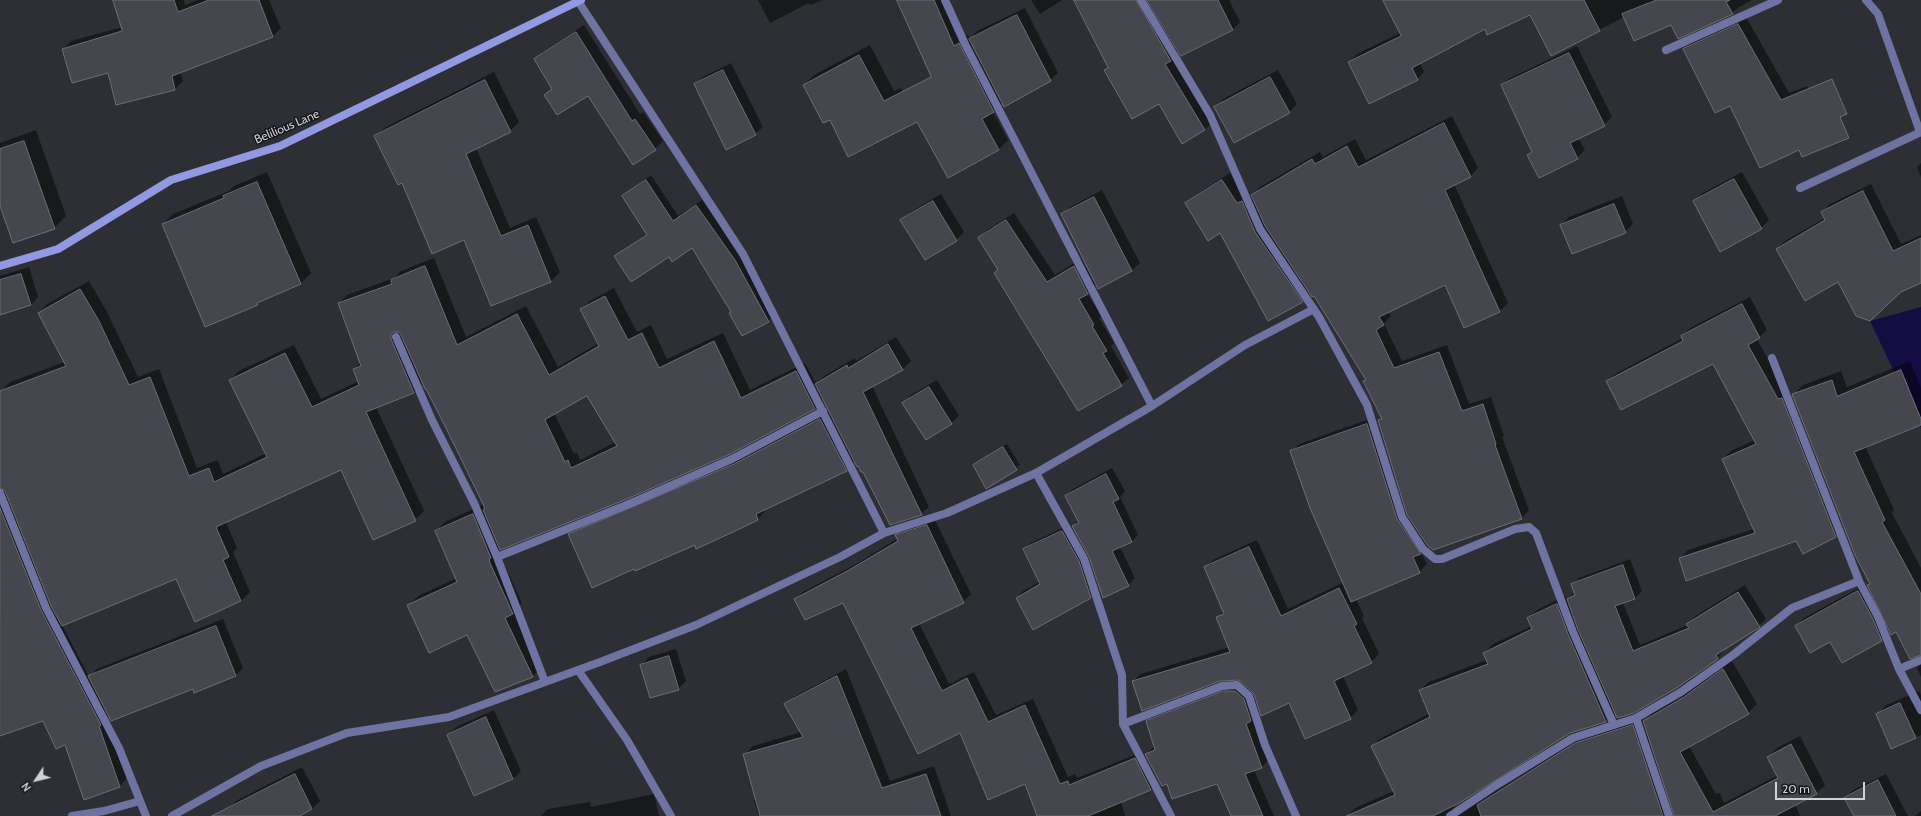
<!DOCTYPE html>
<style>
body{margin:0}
#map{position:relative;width:1921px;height:816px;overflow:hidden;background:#2e2f34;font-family:Cabin,sans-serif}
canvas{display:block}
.north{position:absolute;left:16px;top:760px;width:40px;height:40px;-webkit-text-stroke:3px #16171a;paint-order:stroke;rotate:235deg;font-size:11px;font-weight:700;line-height:16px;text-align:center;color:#d1d2d6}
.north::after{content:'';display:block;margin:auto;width:14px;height:18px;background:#d1d2d6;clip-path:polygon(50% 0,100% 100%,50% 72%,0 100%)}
.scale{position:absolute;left:1775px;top:782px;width:90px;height:18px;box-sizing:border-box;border:2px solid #d1d2d6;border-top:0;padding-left:5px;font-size:12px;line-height:14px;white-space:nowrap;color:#d1d2d6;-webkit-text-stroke:3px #16171a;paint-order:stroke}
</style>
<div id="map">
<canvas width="1921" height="816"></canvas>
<div class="north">N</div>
<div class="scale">20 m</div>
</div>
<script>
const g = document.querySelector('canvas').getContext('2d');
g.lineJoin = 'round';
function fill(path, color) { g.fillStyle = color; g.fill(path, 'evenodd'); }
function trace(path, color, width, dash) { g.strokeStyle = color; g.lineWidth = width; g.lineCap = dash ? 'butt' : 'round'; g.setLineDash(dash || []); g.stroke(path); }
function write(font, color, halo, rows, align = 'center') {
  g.font = font + ' Cabin,sans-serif'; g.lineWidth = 3; g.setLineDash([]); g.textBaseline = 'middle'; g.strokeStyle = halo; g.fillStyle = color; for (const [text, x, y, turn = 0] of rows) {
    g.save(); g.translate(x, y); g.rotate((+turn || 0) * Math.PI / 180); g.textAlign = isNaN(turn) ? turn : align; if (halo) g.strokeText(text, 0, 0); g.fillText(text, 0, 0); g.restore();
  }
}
fill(new Path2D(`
 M1921 307V428L1870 321Z`), '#130d43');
fill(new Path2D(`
 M114 0H184L185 5 198 0H269L281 28 273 36 180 72 183 81 175 89 116 104 108 72 63 49 71 41 122 27Z
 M758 0H823L810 5 809 3 770 23Z
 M900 0H947L963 37 968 35 970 38 977 31 1025 8 1058 73 1050 80 1002 102 993 112 1008 140 998 150 915 117 830 118 804 85 814 75 870 45 894 91 901 88 910 108 932 77Z
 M1031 0H1062L1040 14Z
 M1110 0H1229L1240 22 1232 30 1179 51 1173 57 1212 122 1205 130 1105 70 1109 67Z
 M1385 0H1752L1739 7 1732 13 1672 24 1624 17 1551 55 1530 14 1485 28 1420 63 1424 72 1417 80 1349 62 1357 54 1400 33Z
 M1746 17 1789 93 1807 86 1833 139 1800 149 1731 104 1684 49 1692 41Z
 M584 25 640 114 643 112 663 141 655 149 588 95H545L552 88 535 59 543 52Z
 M1577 46 1612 117 1604 125 1578 138 1585 150 1577 158 1528 155 1532 150 1502 85 1510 78Z
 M731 63 763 127 755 134 695 85 703 77Z
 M1278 70 1297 104 1289 112 1216 107 1223 99Z
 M494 72 519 122 510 131 476 148 510 228 536 217 560 272 551 281 492 305 465 239 375 137 384 128Z
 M1452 116 1478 168 1471 176 1454 184 1508 303 1500 311 1465 327 1445 284 1388 312 1391 316 1384 324 1402 361 1447 345 1469 404 1491 397 1504 436 1502 437 1529 510 1522 518 1433 549 1429 545 1421 552 1427 564 1419 572 1356 599 1364 616 1362 618 1379 654 1371 662 1343 676 1358 710 1350 718 1305 738 1289 702 1252 691 1259 712 1254 717 1269 759 1262 767 1254 770 1274 816H1232L1217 783H1168L1146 754 1155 746 1147 721 1155 714 1232 684 1245 683 1237 678 1133 681 1141 674 1230 647 1217 618 1224 611 1205 568 1213 560 1257 540 1288 609 1344 582 1291 452 1299 444 1375 417 1404 511 1408 517 1379 421 1382 417 1365 381 1367 379 1315 295 1311 293 1302 302 1187 204 1194 196 1230 173 1245 196 1249 194 1251 197 1260 187 1320 152 1323 157 1355 139 1366 160Z
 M36 130 66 216 54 228 0 203V143Z
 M1921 163V177L1917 167Z
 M267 172 311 273 301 283 263 299 258 304 205 326 163 224 173 214 229 191 234 186Z
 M1742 172 1769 220 1761 228 1694 202 1701 194Z
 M651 175 678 216 702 200 740 254 774 316 768 321 732 311 692 247 669 255 615 257 648 233 623 196Z
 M1871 184 1901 244 1921 235V282L1839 280 1777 249 1785 241 1825 218 1822 212 1830 204Z
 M1102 190 1140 263 1132 270 1098 288 1096 284 1087 293 1101 316 1099 318 1114 343 1111 346 1129 378 1121 385 1045 352 1043 354 995 273 999 269 979 238 987 230 1014 213 1055 275 1081 259 1094 282H1095L1062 215 1070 207Z
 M941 194 964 232 956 240 926 259 902 220 909 213Z
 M1622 196 1633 224 1625 232 1561 225 1569 217Z
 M434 258 466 337 526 306 558 367 599 343 581 309 590 301 614 288 637 332 651 325 667 359 723 333 750 390 805 363 816 384 824 376 855 358 856 361 896 337 911 361 903 369 872 386 929 507 921 514 863 470 855 461 846 470 764 509 765 511 758 519 635 568 569 535 577 527 743 457 830 411 824 399 815 408 498 545 499 553 522 603 515 610 542 667 533 676 496 691 467 634 408 606 418 596 457 578 436 531 445 522 482 505 486 513 485 506 447 427 423 383 414 393 376 407 424 511 415 520 342 469 226 522 237 548 233 552 250 592 241 601 195 620 176 578 62 625 89 677 97 669 223 619 243 668 235 676 109 715 107 717 128 777 120 786 66 744 44 720 0 735 1 391 10 382 65 362 39 313 47 304 89 281 107 312 138 377 159 369 197 468 218 460 223 474 267 453 230 380 239 371 294 345 321 399 359 381 354 369 361 363 339 303 347 295 394 278 401 271ZM588 394 616 442 580 460 577 452 574 454 554 413Z
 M29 267 38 297 31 305 0 314V276Z
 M1750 297 1767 330 1757 339 1786 392 1789 391 1843 528 1835 536 1797 540 1680 558 1688 550 1754 529 1723 459 1731 451 1755 440 1713 362 1607 381 1615 374 1683 338 1682 336 1690 328Z
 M1910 361 1921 388V423L1865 446 1894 510 1892 513 1921 568V654L1897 631H1890L1881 640 1830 641 1796 626 1804 618 1866 584 1867 587 1871 583 1793 395 1803 385 1841 371 1847 387Z
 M937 380 959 416 951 423 904 403 911 395Z
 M1007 444 1020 465 987 487 974 465Z
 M1112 468 1125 491 1120 497 1138 535 1132 541 1120 547 1135 578 1128 585 1090 557 1073 526 1079 520 1066 496 1073 489Z
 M934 518 971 594 963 602 919 623 949 684 974 672 996 715 1033 699 1068 777 1075 774 1077 778 1142 752 1158 782 1151 789 1121 802 1125 816H1038L1025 783 961 732 843 602 795 599 803 592 858 563 898 538 897 535 904 528Z
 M1069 525 1097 590 1090 597 1017 598 1023 591 1040 582 1024 549 1031 543Z
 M1630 559 1642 591 1635 598 1623 603 1640 645 1688 625 1687 624 1694 617 1745 585 1766 619 1759 626 1723 649 1724 651 1717 658 1615 712 1606 721 1570 732 1495 778 1453 806 1456 812H1463L1585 735 1641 717 1643 722 1653 712 1694 688 1732 661 1757 704 1748 713 1689 746 1716 794 1720 793 1724 803 1778 775 1768 757 1777 748 1800 736 1825 785 1817 793 1795 805 1800 815 1799 816H1347L1355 808 1394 791 1372 746 1381 738 1429 714 1420 690 1429 682 1487 660 1484 653 1493 644 1532 626 1528 618 1537 610 1565 596 1567 600 1575 592 1572 585 1579 578Z
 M676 649 686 681 678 689 641 665 649 657Z
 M1921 664V677L1917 668Z
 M846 669 890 781 934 766 951 816H759L754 801 756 798 745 754 753 746 801 732 786 705 794 697Z
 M1919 691 1921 695V735L1892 748 1877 715 1886 705Z
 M494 710 521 771 513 779 448 735 456 727Z
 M302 767 320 801 312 809 297 816H232L228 809 236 801Z
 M1886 774 1908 816H1855L1845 798 1853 790Z
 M654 794 659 816H541L548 809 590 802 591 807Z
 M1921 811V816H1915Z`), '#0007');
const building = new Path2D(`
 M113 0H174L178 12 209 0H259L273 37 172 76 175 90 116 105 108 73 72 83 62 49 122 31Z
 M897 0H934L954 46 959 43 994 112 982 119 999 150 948 178 917 122 848 157 830 120 823 123 803 85 859 55 884 101 931 77Z
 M1074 0H1136L1171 61 1165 64 1205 130 1182 144 1159 104 1132 119 1104 70 1108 68Z
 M1147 0H1218L1233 30 1181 56Z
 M1383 0H1584L1600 31 1551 56 1530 15 1487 35 1485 29 1412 68 1418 80 1369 104 1348 62 1401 36Z
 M1657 0H1730L1726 2 1733 14 1678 39 1671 25 1634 41 1622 14Z
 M1017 15 1051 81 1004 107 969 39Z
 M1738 24 1781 100 1832 79 1847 114 1840 117 1849 138 1802 157 1799 150 1760 168 1730 106 1715 113 1683 49Z
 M576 32 632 121 635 119 656 150 633 165 588 96 557 115 544 95 552 89 534 59Z
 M1569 53 1605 126 1570 143 1578 159 1539 178 1527 155 1532 152 1501 85Z
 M723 70 756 135 726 150 694 84Z
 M1270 77 1290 113 1234 143 1214 107Z
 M485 80 511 132 466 154 501 236 528 225 551 282 491 306 464 240 432 254 402 183 398 185 374 136Z
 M1444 123 1471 177 1445 190 1500 312 1464 328 1445 285 1379 317 1384 325 1376 330 1394 368 1439 352 1462 411 1483 404 1496 444 1495 445 1522 519 1433 550 1427 545 1407 515 1378 420 1382 419 1363 381 1366 380 1314 296 1312 297 1265 226 1251 195 1312 159 1315 164 1347 146 1358 167Z
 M24 141 55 229 13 243 0 206V149Z
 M1734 179 1762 229 1720 252 1693 201Z
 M646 180 673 221 696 205 735 260 769 322 742 336 729 313 731 312 692 248 672 262 669 257 631 282 614 256 647 235 622 196Z
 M1222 180 1237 203 1242 201 1255 232 1303 302 1268 321 1220 233 1208 241 1185 203Z
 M257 182 301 284 257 303 258 305 205 327 162 224 224 198 223 196Z
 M1863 191 1893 251 1921 238V283L1901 292 1870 321 1856 316 1838 282 1805 301 1776 249 1825 220 1821 212Z
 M1094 197 1132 271 1098 289 1061 214Z
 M933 201 957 241 925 260 900 220Z
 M1614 204 1626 233 1572 254 1560 225Z
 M1006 220 1047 282 1074 266 1088 294 1079 299 1094 325 1092 326 1107 351 1103 353 1122 386 1078 411 994 273 998 270 978 238Z
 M425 266 457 345 517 314 549 375 599 346 580 309 605 296 628 340 642 333 659 368 714 341 741 398 796 371 815 409 730 454 627 499 500 550 483 510 485 509 484 506 446 428 426 389H425L401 335 399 332H394L391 334V339L414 393 366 412 416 521 373 540 341 470 216 527 229 557 223 560 241 601 195 622 176 579 62 626 51 606 5 491 0 488V391L66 366 38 313 80 289 99 321 129 385 150 377 189 476 209 468 214 482 267 457 229 380 285 353 312 407 359 385 353 369 361 366 338 303 392 284 391 280ZM587 396 617 446 571 468 568 460 565 462 545 420Z
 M21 274 31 305 0 315V280Z
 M1742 304 1760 338 1748 345 1778 399 1782 398 1836 537 1803 554 1796 541 1686 581 1679 558 1755 533 1722 459 1756 444 1713 364 1621 410 1606 381 1683 341 1681 336Z
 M888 344 903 370 863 392 922 515 890 525 863 472H861L858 466 857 467 815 384 847 365 848 368Z
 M1901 370 1921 419V425L1854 452 1885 520 1882 522 1921 594V655L1910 659 1896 632 1891 635 1867 585 1870 584 1855 555 1792 394 1832 380 1837 396Z
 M929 387 952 424 926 440 902 403Z
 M820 419 847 471 756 514 758 520 731 533 696 549 695 545 635 571 634 569 592 588 568 534 734 464Z
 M1367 424 1397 519 1421 554 1413 557 1420 573 1351 602 1310 508 1290 451Z
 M1003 447 1017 470 986 489 973 465Z
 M1106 474 1119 499 1113 502 1132 542 1112 551 1129 586 1103 598 1089 557 1072 526 1079 523 1065 496Z
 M0 508 41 610 101 725 99 726 120 787 84 800 65 745 56 749 43 721 0 736Z
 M473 514 491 558 489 559 490 563 513 614 505 618 533 677 495 692 467 635 429 653 407 605 457 582 435 531Z
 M927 525 964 603 911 628 942 691 967 678 988 722 1025 705 1060 784 1068 781 1069 785 1135 758 1151 790 1088 816H1037L1025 784 988 800 960 733 918 754 843 603 805 620 794 599 849 570 898 541 895 535Z
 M1062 531 1079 561 1091 598 1033 630 1016 598 1040 584 1023 549Z
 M1249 547 1281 616 1339 588 1357 624 1354 626 1372 663 1334 681 1351 719 1305 739 1289 703 1261 716 1254 694 1239 680 1220 681 1142 711 1132 681 1230 652 1216 617 1224 614 1204 567Z
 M1623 565 1635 599 1615 606 1633 651 1689 628 1686 624 1738 592 1760 627 1716 655 1718 659 1678 687 1634 713 1617 718 1578 630 1567 599 1575 595 1571 584Z
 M1858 591 1873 619 1882 641 1842 663 1830 642 1810 653 1795 626Z
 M1557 604 1568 634 1606 722 1570 733 1461 802 1433 816H1346L1395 795 1371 746 1430 717 1419 690 1488 664 1483 653 1532 629 1527 618Z
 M216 626 236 676 194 693 193 689 111 721 88 676Z
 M669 656 679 690 650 698 640 665Z
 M1723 669 1749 714 1680 752 1713 812 1778 778 1767 757 1791 744 1817 794 1775 816H1674L1643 721 1684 697Z
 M837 676 882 788 926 774 941 816H760L743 754 803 737 784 704Z
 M1223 691H1235L1244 699 1251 721 1246 724 1262 768 1245 774 1263 816H1231L1217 784 1172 799 1167 784 1162 786 1145 754 1155 750 1146 721Z
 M1900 703 1916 738 1891 749 1876 714Z
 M486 717 513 779 474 796 447 735Z
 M1633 725 1663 816H1481L1477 805 1575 743Z
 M295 774 312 809 300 816H212Z
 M1878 780 1896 816H1854L1844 798Z`);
fill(building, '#46474e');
trace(building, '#6d6e75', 1);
trace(new Path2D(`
 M945 0 965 44 1152 406
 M1141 0 1210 115 1260 229 1319 317 1367 405 1402 517 1423 549 1435 559H1442L1515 529 1529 527 1536 533 1573 632 1614 725
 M1866 0 1878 14 1920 132
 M578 1 743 254 884 533
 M1666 50 1778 0
 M1800 188 1921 132
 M396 337 432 420 474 503 497 557 545 682
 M1772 358 1859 581
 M1036 473 1084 559 1122 675 1123 724 1222 686 1237 685 1249 696 1265 745 1296 816
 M0 493 46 608 119 748 146 816
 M497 557 629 504 732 459 823 411
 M1899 669 1921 710
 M578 670 627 740 671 816
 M1636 718 1681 692 1733 655 1792 608 1859 581 1878 617 1899 669 1921 660
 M1123 724 1171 816
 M72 816 104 811 140 801
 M172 816 261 766 347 733 449 717 600 662 696 625 840 557 884 533 947 513 1036 473 1152 406 1245 345 1314 309
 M1450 816 1498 784 1573 738 1636 718 1669 816`), '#6e73a1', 8);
trace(new Path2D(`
 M0 266 58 249 171 180 280 146 581 0`), '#9299e2', 8);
write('12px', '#d1d2d6', '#16171a', [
 ["Belilious Lane",287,127,-23]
]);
</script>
